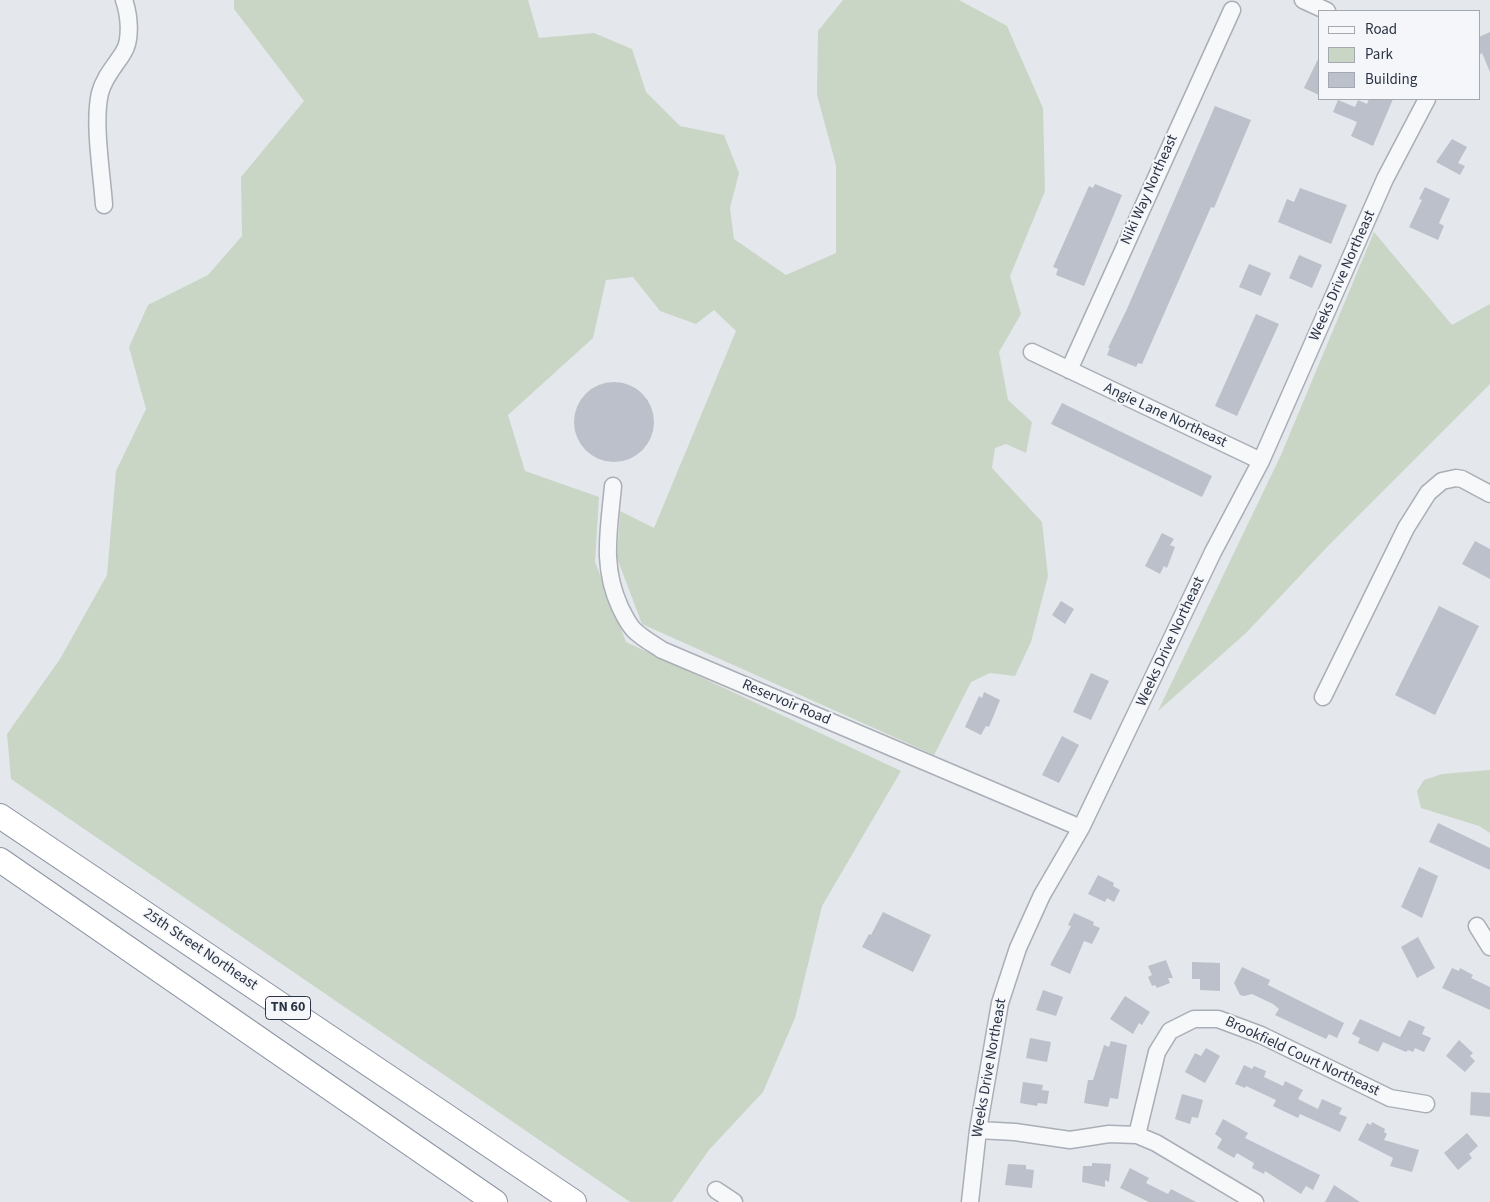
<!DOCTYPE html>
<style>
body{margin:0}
#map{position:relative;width:1490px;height:1202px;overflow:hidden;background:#e4e7ec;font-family:"Source Sans 3",sans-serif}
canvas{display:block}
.legend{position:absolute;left:1318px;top:10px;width:162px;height:90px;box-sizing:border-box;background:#f4f6f9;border:1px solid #a4a8b1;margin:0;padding:6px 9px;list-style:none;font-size:15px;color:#2b3445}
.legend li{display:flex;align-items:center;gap:10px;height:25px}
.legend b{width:25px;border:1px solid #a4a8b1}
</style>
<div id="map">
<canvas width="1490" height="1202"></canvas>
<ul class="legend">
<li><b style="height:6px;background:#f7f8fa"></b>Road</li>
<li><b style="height:14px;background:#c9d6c5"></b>Park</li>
<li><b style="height:14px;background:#bbc0ca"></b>Building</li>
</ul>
</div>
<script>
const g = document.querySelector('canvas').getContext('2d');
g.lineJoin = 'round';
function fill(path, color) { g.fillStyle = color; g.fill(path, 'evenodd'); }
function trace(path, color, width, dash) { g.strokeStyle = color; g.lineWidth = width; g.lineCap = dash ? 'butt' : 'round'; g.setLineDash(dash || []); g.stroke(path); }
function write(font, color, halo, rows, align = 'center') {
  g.font = font + ' "Source Sans 3",sans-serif'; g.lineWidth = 4; g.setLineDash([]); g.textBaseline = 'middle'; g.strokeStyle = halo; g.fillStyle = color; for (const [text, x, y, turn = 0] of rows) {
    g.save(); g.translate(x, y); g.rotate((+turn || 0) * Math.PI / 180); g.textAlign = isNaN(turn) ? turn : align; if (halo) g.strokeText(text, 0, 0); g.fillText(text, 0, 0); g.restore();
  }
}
fill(new Path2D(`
 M234 0H528L539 38 594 33 632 49 646 92 680 126 724 135 739 173 730 208 734 239 786 275 836 253V165L817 95 818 31 843 0H959L1007 26 1043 108 1045 191 1010 276 1021 314 999 352 1008 400 1032 422 1026 453 1006 444 995 448 992 468 1042 522 1048 576 1031 642 1015 676 990 673 971 682 934 755 642 624 617 558 620 511 654 528 736 331 714 310 696 324 660 311 633 277 606 280 593 338 508 415 525 471 599 497 595 562 626 642 901 771 822 906 795 1018 763 1092 709 1150 672 1202H630L11 779 7 734 60 659 107 575 116 471 146 409 129 347 148 305 208 275 242 236 241 177 304 101 234 9Z
 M1374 232 1452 325 1490 304V384L1328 546 1246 633 1158 711 1281 455Z
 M1490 770V833L1479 826 1421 808 1417 791 1424 780 1442 774Z`), '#c9d6c5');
fill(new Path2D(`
 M1490 32V72L1482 53 1479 55V37Z
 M1319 57V95L1304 88Z
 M1369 99H1393L1373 146 1351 136 1357 122 1333 112 1338 100 1355 107 1358 100 1367 104Z
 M1215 106 1251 120 1214 208 1211 207 1142 364 1138 363 1136 367 1107 355 1110 348H1108L1127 309Z
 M1452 139 1467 147 1458 163 1465 166 1460 175 1436 162Z
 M1095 184 1122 195 1084 286 1056 275 1058 269 1053 267 1089 186 1093 188Z
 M1425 187 1450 199 1439 223 1444 226 1438 240 1409 227 1422 200 1419 199Z
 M1300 188 1347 205 1331 244 1278 222 1287 199 1294 202Z
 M1299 255 1322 265 1312 288 1289 278Z
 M1249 264 1271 273 1261 296 1239 287Z
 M1256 314 1279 324 1237 416 1215 406Z
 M574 422a40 40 0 1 1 80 0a40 40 0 1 1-80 0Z
 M1062 403 1212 476 1202 497 1051 424Z
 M1162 533 1174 539 1170 545 1175 547 1167 568 1164 566 1160 574 1145 566Z
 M1475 541 1490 549V579L1462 564Z
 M1061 601 1074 609 1065 624 1052 615Z
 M1439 606 1479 626 1435 715 1395 695Z
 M1091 673 1109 681 1091 720 1073 712Z
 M984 692 1000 700 989 727 986 726 981 735 965 727 979 696 982 698Z
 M1062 736 1079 745 1059 783 1042 775Z
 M1438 823 1490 848V870L1429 842Z
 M1419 867 1438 876 1422 918 1401 907Z
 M1098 875 1114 883 1113 886 1120 890 1114 902 1107 898 1105 902 1088 894Z
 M883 912 931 935 913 972 862 947 869 934 871 935Z
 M1074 913 1094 922 1093 925 1100 928 1092 944 1084 941 1070 974 1050 965 1071 926 1068 925Z
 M1418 937 1435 968 1417 978 1401 947Z
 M1166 960 1173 978H1168L1170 983 1157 988 1155 985 1152 986 1148 977 1152 975 1148 966Z
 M1192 962 1220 963V991L1200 990V979H1192Z
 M1242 967 1270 980 1268 985 1344 1023 1337 1038 1329 1034 1326 1039 1275 1015 1279 1009 1273 1004 1252 994 1244 996 1240 995 1234 983Z
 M1452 968 1459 971 1460 968 1473 975 1471 978 1490 987V1010L1442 988Z
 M1043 990 1063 997 1056 1016 1036 1010Z
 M1125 996 1150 1012 1142 1025 1139 1023 1133 1034 1110 1019Z
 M1360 1019 1400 1037 1409 1020 1425 1027 1422 1034 1431 1038 1424 1052 1415 1048 1413 1052 1408 1050 1406 1052 1383 1042 1378 1052 1358 1043 1360 1038 1352 1034Z
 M1030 1038 1051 1042 1047 1062 1026 1058Z
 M1459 1040 1473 1053 1470 1056 1475 1061 1465 1072 1446 1056Z
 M1111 1041 1127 1045 1118 1099 1110 1098 1108 1107 1084 1103 1088 1080H1093L1104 1045 1109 1047Z
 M1206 1048 1220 1056 1205 1083 1185 1072 1195 1053 1201 1056Z
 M1244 1065 1252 1069 1254 1066 1266 1071 1264 1077 1283 1086 1285 1081 1303 1090 1298 1099 1318 1109 1322 1099 1342 1108 1339 1114 1347 1117 1340 1132 1300 1114 1298 1118 1273 1106 1276 1100 1246 1086 1245 1088 1235 1084Z
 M1023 1082 1043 1085 1042 1090 1049 1091 1047 1104 1038 1103 1037 1106 1020 1103Z
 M1471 1092 1490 1093V1117L1470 1115Z
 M1182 1094 1203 1100 1198 1118 1192 1117 1190 1124 1175 1119Z
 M1223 1119 1248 1133 1245 1138 1320 1175 1313 1190 1306 1186 1301 1194 1265 1171 1264 1174 1252 1168 1254 1163 1237 1153 1234 1158 1217 1148 1222 1139 1215 1134Z
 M1372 1122 1385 1129 1384 1132 1387 1134 1384 1140 1419 1150 1412 1172 1390 1166 1393 1158 1358 1140 1367 1123 1371 1125Z
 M1467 1133 1478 1146 1469 1154 1472 1158 1458 1170 1444 1153Z
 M1092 1163 1111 1164 1109 1182 1105 1180V1187L1082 1182 1083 1166H1092Z
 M1008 1164 1026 1165V1169L1034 1170 1032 1188 1005 1185Z
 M1130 1168 1149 1178 1146 1183 1168 1194 1171 1189 1196 1202H1149L1120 1188Z
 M1334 1185 1360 1202H1325Z`), '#bbc0ca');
const minor = new Path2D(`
 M1303 0 1327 11
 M104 205C102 174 93 123 100 93 104 77 115 66 123 53 132 40 129 14 124 0
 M1032 352 1261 461
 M1069 370 1232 10
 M613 486C609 530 601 566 620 607 624 615 628 624 634 630 642 638 653 644 662 650L1081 828
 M1323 697 1406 528 1428 493 1442 481 1456 478 1462 479 1490 494
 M1477 926 1490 947
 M978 1130 1015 1132 1070 1140 1109 1134 1137 1135 1156 1143 1255 1202
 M1137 1135 1157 1052 1170 1031 1194 1019H1218L1261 1035 1390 1098 1426 1104
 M716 1190 734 1202
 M970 1202 978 1130 1000 1003 1018 948 1042 895 1081 828 1213 552 1261 461 1385 179 1427 99`);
const highway = new Path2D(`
 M0 816 574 1202
 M0 860 495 1202`);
trace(minor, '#a9aeb7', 19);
trace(highway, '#8b94a3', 26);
trace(minor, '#f7f8fa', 16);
trace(highway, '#fff', 24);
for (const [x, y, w] of [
 [288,1008,45]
]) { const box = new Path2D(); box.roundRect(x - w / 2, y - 11.5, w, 23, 4); g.fillStyle = '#f4f6f9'; g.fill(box); trace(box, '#2b3445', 1); }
write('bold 14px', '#2b3445', null, [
 ["TN 60",288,1008]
]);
write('15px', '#2b3445', '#f4f6f9', [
 ["Niki Way Northeast",1150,190,-66],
 ["Weeks Drive Northeast",1343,276,-66],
 ["Angie Lane Northeast",1165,416,25],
 ["Weeks Drive Northeast",1171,642,-65],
 ["Reservoir Road",786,703,23],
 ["25th Street Northeast",200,950,34],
 ["Brookfield Court Northeast",1302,1057,25],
 ["Weeks Drive Northeast",990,1068,-80]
]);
</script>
